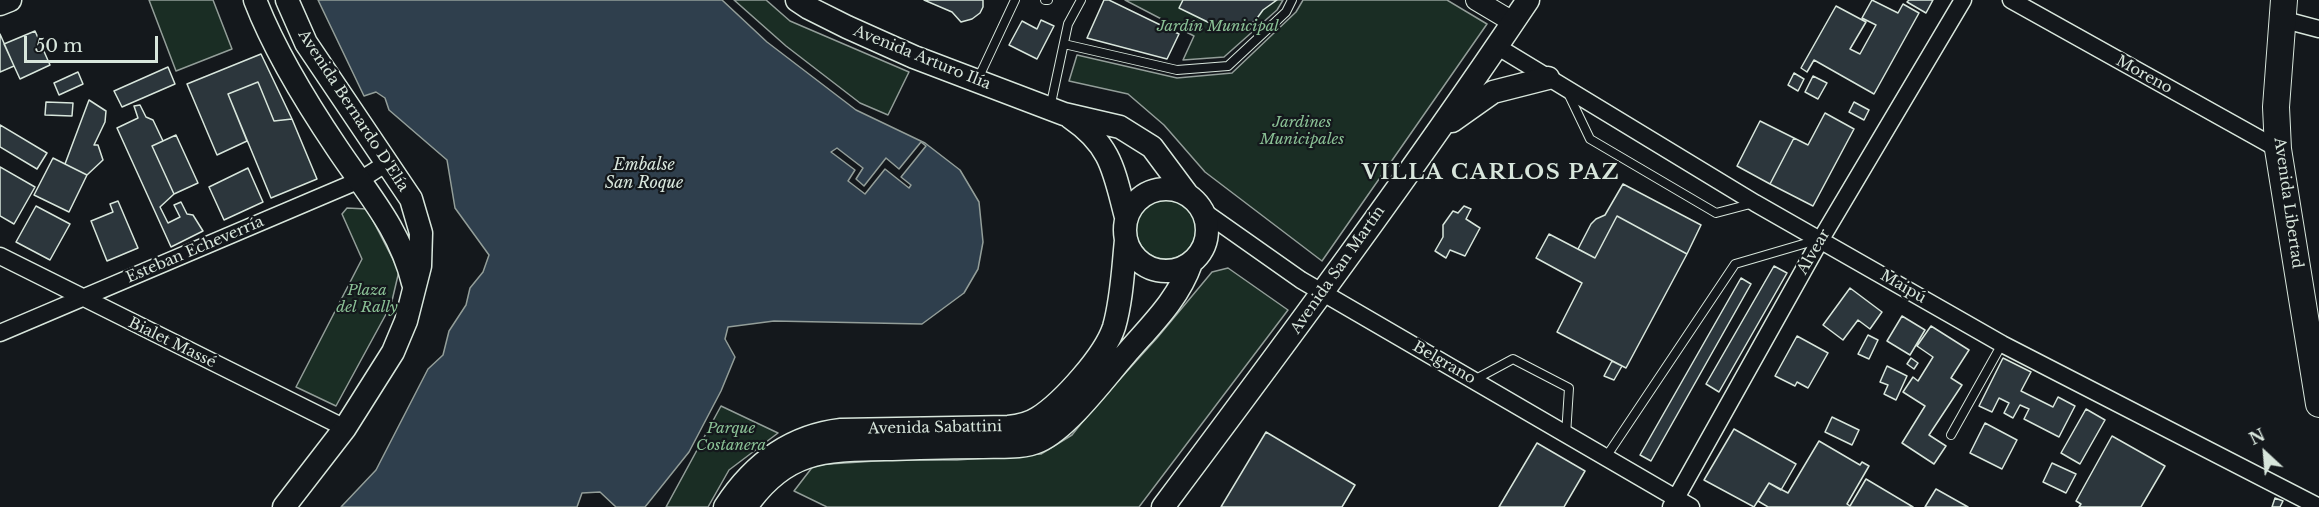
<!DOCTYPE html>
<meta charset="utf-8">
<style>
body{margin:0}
#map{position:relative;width:2319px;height:507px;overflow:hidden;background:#14181c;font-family:"Libre Baskerville",serif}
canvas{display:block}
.north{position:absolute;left:2235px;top:423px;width:60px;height:60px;-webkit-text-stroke:4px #14181c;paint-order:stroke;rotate:334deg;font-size:16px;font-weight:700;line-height:24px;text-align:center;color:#d8e6dc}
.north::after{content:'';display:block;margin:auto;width:21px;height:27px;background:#d8e6dc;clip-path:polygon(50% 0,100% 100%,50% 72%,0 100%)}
.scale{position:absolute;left:24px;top:36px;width:134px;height:27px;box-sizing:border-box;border:3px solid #d8e6dc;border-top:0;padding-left:8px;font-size:18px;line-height:21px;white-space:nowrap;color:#d8e6dc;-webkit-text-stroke:4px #14181c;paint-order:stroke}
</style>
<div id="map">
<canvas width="2319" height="507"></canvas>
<div class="north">N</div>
<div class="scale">50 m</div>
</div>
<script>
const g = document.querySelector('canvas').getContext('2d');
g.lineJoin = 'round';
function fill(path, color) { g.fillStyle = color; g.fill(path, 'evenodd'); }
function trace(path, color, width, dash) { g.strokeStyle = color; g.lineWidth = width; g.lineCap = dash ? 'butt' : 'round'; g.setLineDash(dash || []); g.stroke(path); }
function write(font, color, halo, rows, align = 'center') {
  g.font = font + ' "Libre Baskerville",serif'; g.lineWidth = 4.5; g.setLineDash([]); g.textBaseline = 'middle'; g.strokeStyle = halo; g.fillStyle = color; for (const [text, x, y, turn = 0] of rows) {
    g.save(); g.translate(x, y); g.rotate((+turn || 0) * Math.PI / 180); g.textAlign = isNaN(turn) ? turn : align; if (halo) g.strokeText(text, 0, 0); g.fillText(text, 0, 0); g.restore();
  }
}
const green = new Path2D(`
 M149 0H213L232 49 176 71Z
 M734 0H766L790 21 909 72 888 115 860 103 786 46Z
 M1125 0H1283L1277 10 1224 57 1183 60 1194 36Z
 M1303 0H1447L1487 24 1322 261 1205 172 1164 125 1128 94 1069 81 1077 55 1177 78 1232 73 1296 12Z
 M1136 229a30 30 0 1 1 60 0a30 30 0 1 1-60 0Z
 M347 208 367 209 399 271 391 305 336 406 296 387 362 259 342 214Z
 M1228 268 1288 310 1139 507H827L794 491 814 465 891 460H957L1041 454 1072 435 1091 411 1157 338 1212 272Z
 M721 406 778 433 729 470 708 507H666Z`);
fill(green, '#1a2d24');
trace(green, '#939e99', 1.5);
const water = new Path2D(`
 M318 0H722L767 42 856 110 925 143 960 170 979 202 983 242 978 269 964 293 922 324 774 321 728 327 725 339 735 357 721 391 689 452 645 507H616L600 492 582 493 577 507H341L376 470 428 369 443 355 449 331 466 305 470 288 483 272 489 255 455 208 447 160 389 110 385 98 376 92 364 96Z`);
fill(water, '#2f3f4d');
trace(water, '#939e99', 1.5);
const pier = new Path2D(`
 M921 142 926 146 901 177 911 185 909 188 885 169 865 194 848 181 855 170 831 152 837 148 863 168 856 179 864 186 886 158 899 169Z`);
fill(pier, '#14181c');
trace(pier, '#939e99', 1.5);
const building = new Path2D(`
 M924 0H983V7L980 13 972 19 961 22 952 12Z
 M1104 0H1109L1179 34 1167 59 1087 38Z
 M1183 0H1277L1263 10 1255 21 1233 30 1220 28 1179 8Z
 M1872 0 1898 13 1903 4 1919 13 1874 94 1814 60 1807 72 1801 68 1836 6 1866 22 1850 49 1860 54 1876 25 1862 18Z
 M1909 0H1933L1926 13 1907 2Z
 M1041 20 1054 26 1037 59 1009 45 1022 21 1037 29Z
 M35 31 50 65 20 79 4 44Z
 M0 34 14 66 0 72Z
 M261 54 292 119 274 121 258 82 228 94 247 141 217 155 187 84Z
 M168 67 175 84 122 107 114 91Z
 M78 72 83 84 59 95 54 83Z
 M1794 73 1804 79 1798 91 1788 85Z
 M1813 76 1827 83 1818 99 1805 92Z
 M258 82 274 121 292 119 317 179 271 198 228 94Z
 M89 100 106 111 105 122 94 145H98L103 160 87 175 65 164Z
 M46 102 73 103 72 116 45 115Z
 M1854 102 1869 110 1864 120 1849 112Z
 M140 105 146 117 153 120 163 141 152 146 174 194 160 207 168 223 180 217 174 205 181 202 187 214 193 215 203 231 171 247 117 128 138 118 134 106Z
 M1825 113 1854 129 1813 206 1770 184 1794 138 1808 145Z
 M1760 121 1794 138 1770 184 1737 166Z
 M0 125 47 153 37 169 0 147Z
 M176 135 198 183 174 194 152 146Z
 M53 158 87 175 69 212 34 195Z
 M0 167 35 187 14 224 0 216Z
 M248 168 263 202 224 220 209 187Z
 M1623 184 1701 225 1687 254 1617 216 1595 258 1578 249 1591 224 1596 219 1605 215Z
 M118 201 138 248 107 261 91 221 113 212 110 204Z
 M36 206 70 224 50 260 16 242Z
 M1464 206 1471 209 1466 219 1480 228 1465 256 1450 250 1446 258 1435 251 1443 237V225L1453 211 1458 213Z
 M1617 216 1687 254 1626 368 1557 332 1582 283 1536 258 1549 234 1595 258Z
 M1774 266 1787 273 1719 392 1706 384Z
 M1741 278 1751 284 1651 461 1640 455Z
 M1850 288 1882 312 1870 329 1858 320 1843 340 1823 325Z
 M1902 316 1925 330 1910 355 1887 341Z
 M1931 326 1969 350 1951 378 1962 385 1929 435 1946 446 1934 464 1902 443 1925 406 1903 392 1913 377 1918 381 1933 357 1917 346Z
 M1868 335 1878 340 1869 359 1858 354Z
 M1797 336 1828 353 1808 388 1797 382 1795 386 1775 376Z
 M1911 358 1918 363 1914 369 1907 364Z
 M2003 358 2031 372 2021 391 2053 407 2058 397 2075 406 2059 437 2024 419 2029 409 2020 405 2013 418 2004 413 2009 403 1999 398 1992 412 1979 406Z
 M1612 361 1622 366 1614 380 1604 376Z
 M1887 366 1907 376 1896 400 1884 394 1888 385 1880 382Z
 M2086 409 2105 420 2080 464 2061 453Z
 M1832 417 1859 430 1852 445 1825 432Z
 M1985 423 2017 440 2002 469 1970 453Z
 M1734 429 1796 464 1781 490 1769 483 1754 507 1704 480Z
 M1266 432 1355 485 1342 507H1221Z
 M2112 436 2165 466 2141 507H2079L2081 504 2076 501Z
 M1819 441 1860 465 1862 462 1869 466 1847 504 1850 506 1866 479 1913 507H1768L1758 501 1769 483 1788 493Z
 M1537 443 1585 471 1564 507H1499Z
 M2052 463 2076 474 2066 493 2043 482Z
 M1936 489 1968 507H1925Z
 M2275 498 2283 501 2280 507H2272Z`);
fill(building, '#2c363c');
trace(building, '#d8e6dc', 1.5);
const service = new Path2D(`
 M1045 0H1048
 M1064 44 1177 70 1228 66 1286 12 1292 0
 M977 81 1015 0
 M1568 93 1590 139 1716 213 1754 203
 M1050 108 1068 24 1081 0
 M1474 380 1513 359 1569 388 1566 435
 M1951 435 2002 344
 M1606 457 1735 264 1817 240`);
const minor = new Path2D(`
 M2011 0 2278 149
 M2281 19 2319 29
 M1498 47 1755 203 2002 344 2319 507
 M1203 211 1301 280 1691 507
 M0 256 345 428
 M0 333 360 180 387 163
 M1671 507 1821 239 1963 0`);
const tertiary = new Path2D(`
 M1476 0 1513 22`);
const secondary = new Path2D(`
 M255 0C275 52 306 102 337 148 367 193 400 229 413 283
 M797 0 809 8 847 27 914 57 1064 114 1120 127 1152 147 1187 194
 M0 4 10 0
 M1071 118C1112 146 1114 172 1126 217
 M1452 121 1493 92 1548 78
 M1125 230a41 41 0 1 1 82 0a41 41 0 1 1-82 0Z
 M284 507 345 428 393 352 406 321 420 266 421 233 411 199 306 43 287 0
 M725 507C753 464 790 436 841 430L1008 427C1019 426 1029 424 1038 418 1063 402 1105 355 1114 327 1122 299 1123 269 1126 240
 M746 507C786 449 825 450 889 449 920 448 950 447 980 447 999 446 1022 449 1039 441 1068 428 1104 379 1125 355 1150 326 1178 300 1191 263
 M1163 507C1288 340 1412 173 1528 0`);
const primary = new Path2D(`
 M2284 0 2276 107 2278 149 2319 404`);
trace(service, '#d8e6dc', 10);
trace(minor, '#d8e6dc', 19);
trace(tertiary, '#d8e6dc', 22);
trace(secondary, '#d8e6dc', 25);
trace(primary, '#d8e6dc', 28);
trace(service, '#14181c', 8);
trace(minor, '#14181c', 16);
trace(tertiary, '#14181c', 20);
trace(secondary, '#14181c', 22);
trace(primary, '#14181c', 26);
write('italic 15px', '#8ac095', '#14181c', [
 ["Jardín Municipal",1218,27],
 ["Jardines",1302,123],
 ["Municipales",1302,140],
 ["Plaza",367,291],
 ["del Rally",367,308],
 ["Parque",731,429],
 ["Costanera",731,446]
]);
write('15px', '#d8e6dc', '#14181c', [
 ["Avenida Arturo Ilía",922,58,22],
 ["Moreno",2144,75,29],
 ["Avenida Bernardo D'Elía",353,111,57],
 ["Avenida Libertad",2288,203,82],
 ["Esteban Echeverría",195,250,-23],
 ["Alvear",1814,252,-60],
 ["Avenida San Martín",1338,270,-55],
 ["Maipú",1903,287,30],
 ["Bialet Massé",172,343,26],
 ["Belgrano",1444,363,30],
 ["Avenida Sabattini",935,428,-1]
]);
write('italic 16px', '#d8e6dc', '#14181c', [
 ["Embalse",644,165],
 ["San Roque",644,183]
]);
g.letterSpacing = '1.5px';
write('bold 21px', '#d8e6dc', '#14181c', [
 ["VILLA CARLOS PAZ",1491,173]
]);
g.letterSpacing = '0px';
</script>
